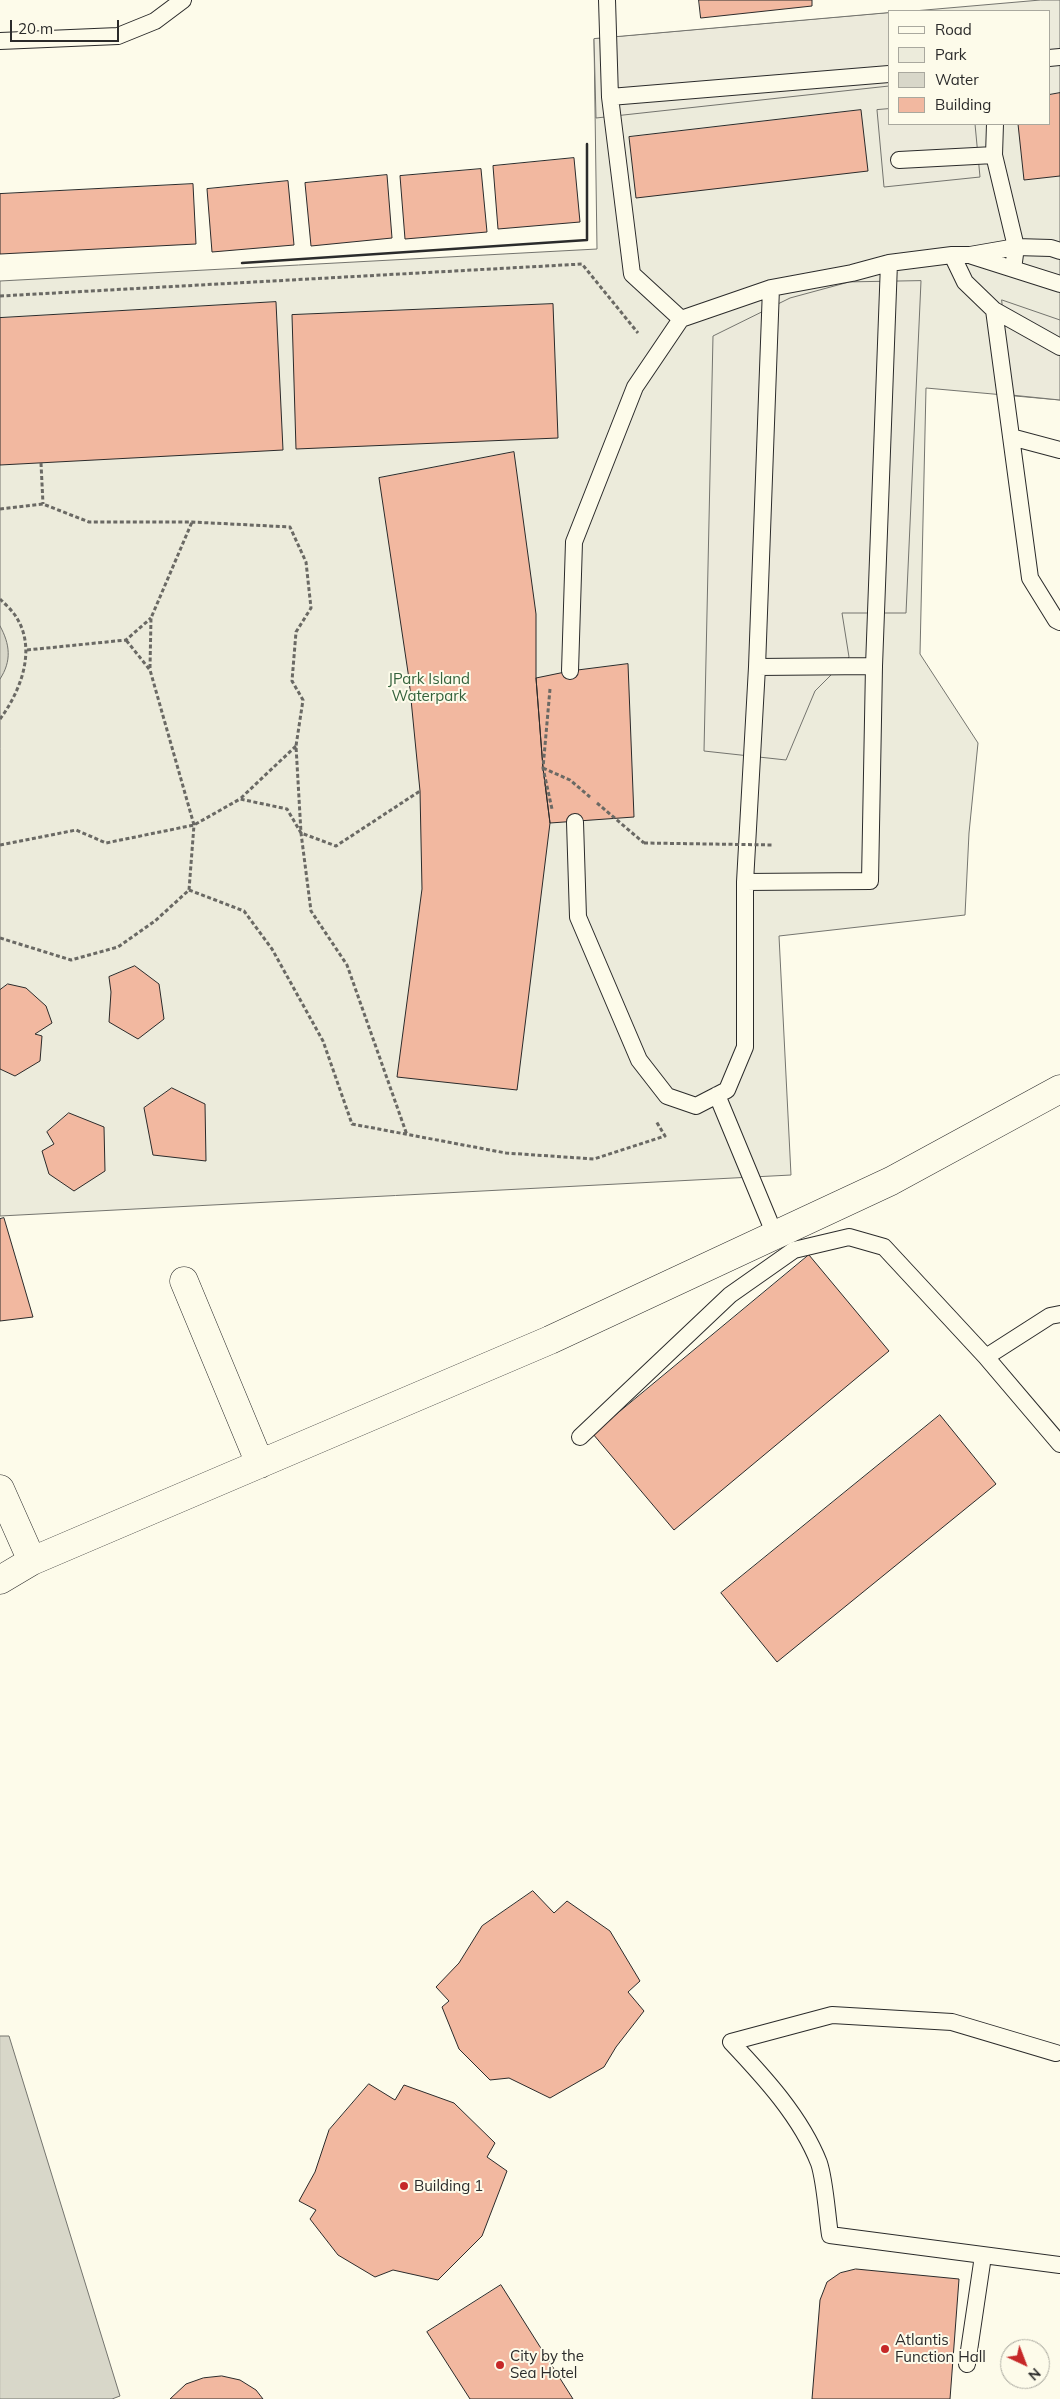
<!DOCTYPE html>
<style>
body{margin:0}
#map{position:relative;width:1060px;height:2399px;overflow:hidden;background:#fdfbea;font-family:Mulish,sans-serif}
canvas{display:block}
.legend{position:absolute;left:888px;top:10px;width:162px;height:115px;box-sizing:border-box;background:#fdfbea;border:1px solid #a9a89e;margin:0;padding:6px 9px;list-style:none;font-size:15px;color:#2b2b2b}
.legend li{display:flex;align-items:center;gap:10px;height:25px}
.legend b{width:25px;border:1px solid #a9a89e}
.north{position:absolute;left:1000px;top:2339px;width:50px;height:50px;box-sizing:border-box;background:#fdfbea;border:1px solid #a9a89e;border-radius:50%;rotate:137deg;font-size:14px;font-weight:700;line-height:20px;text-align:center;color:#2b2b2b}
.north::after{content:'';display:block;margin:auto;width:18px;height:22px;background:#c62828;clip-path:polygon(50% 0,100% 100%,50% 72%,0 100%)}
.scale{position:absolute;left:10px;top:20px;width:109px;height:22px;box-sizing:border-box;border:2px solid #2b2b2b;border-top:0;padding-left:6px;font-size:15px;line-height:18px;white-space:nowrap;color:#2b2b2b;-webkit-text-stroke:4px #fdfbea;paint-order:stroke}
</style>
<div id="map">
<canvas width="1060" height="2399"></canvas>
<ul class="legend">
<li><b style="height:6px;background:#fdfbea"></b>Road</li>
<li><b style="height:14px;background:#ecebdb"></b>Park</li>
<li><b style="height:14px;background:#d8d7c9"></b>Water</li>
<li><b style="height:14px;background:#f2b8a0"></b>Building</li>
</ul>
<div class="north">N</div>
<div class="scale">20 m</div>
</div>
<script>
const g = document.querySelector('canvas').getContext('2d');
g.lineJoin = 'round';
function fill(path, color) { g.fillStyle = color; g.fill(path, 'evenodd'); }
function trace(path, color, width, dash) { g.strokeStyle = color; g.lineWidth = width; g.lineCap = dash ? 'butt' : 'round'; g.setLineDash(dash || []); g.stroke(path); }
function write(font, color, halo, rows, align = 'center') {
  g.font = font + ' Mulish,sans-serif'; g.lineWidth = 4; g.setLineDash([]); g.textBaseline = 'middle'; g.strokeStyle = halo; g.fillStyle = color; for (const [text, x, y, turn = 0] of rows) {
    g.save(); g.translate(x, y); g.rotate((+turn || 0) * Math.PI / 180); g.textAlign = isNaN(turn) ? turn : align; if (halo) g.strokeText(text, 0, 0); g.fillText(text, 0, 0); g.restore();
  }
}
const green = new Path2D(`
 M1041 0H1060V400L926 388 920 654 978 743 969 833 965 915 779 936 791 1175 0 1216V281L597 249 594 39 889 13V124H1049V11H914Z`);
fill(green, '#ecebdb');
trace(green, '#74746e', 1);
const parking = new Path2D(`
 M889 13V86L596 118 594 39Z
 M889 109V124H975L980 177 884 187 877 110Z
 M921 281 906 613H842L849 657 815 691 786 760 704 751 713 336 790 298 849 282Z
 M1002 300 1060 320V400L1011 395Z`);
fill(parking, '#eceadb');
trace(parking, '#74746e', 1);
const water = new Path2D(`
 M0 626C10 644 12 661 0 679Z
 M0 2036H9L120 2396 112 2399H0Z`);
fill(water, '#d8d7c9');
trace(water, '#74746e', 1);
const building = new Path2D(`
 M699 0H812V6L701 18Z
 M1060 93V176L1024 180 1018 124H1049V95Z
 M861 110 868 171 636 198 629 137Z
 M574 158 580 222 498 229 493 166Z
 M481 169 487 232 405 239 400 176Z
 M387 175 392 238 311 246 305 183Z
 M288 181 294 245 212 252 207 189Z
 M193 184 196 244 0 254V194Z
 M276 302 283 450 0 465V318Z
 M553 304 558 438 296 449 292 315Z
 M514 452 536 614V678L543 768 550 823 517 1090 397 1077 422 889 420 791 409 679 379 478Z
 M628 664 634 817 550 823 543 768 536 678 570 671Z
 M135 966 159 984 164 1019 138 1039 109 1022 111 992 109 977Z
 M8 984 26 988 46 1006 52 1023 35 1034 42 1036 40 1061 15 1076 0 1069V990Z
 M172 1088 205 1104 206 1161 153 1155 144 1108Z
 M69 1113 104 1127 105 1171 74 1191 49 1174 42 1151 54 1144 47 1132Z
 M4 1218 33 1317 0 1321V1219Z
 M809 1255 889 1351 674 1530 593 1434Z
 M940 1415 996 1484 777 1662 721 1593Z
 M533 1891 554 1913 567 1901 610 1931 640 1981 628 1992 644 2011 616 2047 604 2067 550 2098 509 2078 490 2080 459 2049 442 2007 449 2001 436 1987 459 1963 482 1926Z
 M369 2084 395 2100 404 2085 454 2103 495 2143 487 2157 507 2171 482 2236 438 2280 393 2270 375 2277 338 2255 310 2219 316 2210 299 2201 315 2172 329 2130Z
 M856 2269 959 2279 950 2399H812L820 2300 827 2282 840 2273Z
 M501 2285 573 2399H470L427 2332Z
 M222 2376 240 2380 256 2390 263 2399H170L186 2384 203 2378Z`);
fill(building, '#f2b8a0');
trace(building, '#2b2b2b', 1);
const lane = new Path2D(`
 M607 0 610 97
 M0 41 118 36 155 21 183 0
 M1049 58 1060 57
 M995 124 994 155 1016 247 1013 269
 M899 160 994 155
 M952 255 965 282 994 310 1060 347
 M972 256 1060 284
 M994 310 1030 578 1056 620 1060 622
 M681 319 632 274 610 97 889 74
 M1011 437 1060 450
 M874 666 889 263
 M570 671 574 542 635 387 681 319 771 288 852 273 889 263 952 255H970L1016 247 1051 248 1060 251
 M575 822 578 917 639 1060 667 1096 696 1106 727 1090 745 1047V882L757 667 771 288
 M745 882 870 881 874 666 757 667
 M717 1095 775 1235
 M986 1357 1050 1316 1060 1314
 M580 1437 730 1295 794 1250 849 1237 884 1247 986 1357 1060 1444
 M1056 2053 952 2022 832 2015 731 2042C764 2077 801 2117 819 2163 825 2181 827 2215 830 2235L1060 2265
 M967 2364 983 2256`);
const street = new Path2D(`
 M184 1281 260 1464
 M0 1489 32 1561
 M0 1580 32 1561 550 1340 891 1181 1060 1089`);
trace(lane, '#2b2b2b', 18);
trace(street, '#2b2b2b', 29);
trace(new Path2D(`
 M0 296 582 264 638 333
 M41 463 43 504
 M0 509 43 504 89 522H192L290 527 306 562 311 608 296 632 292 681 303 700 296 746 301 833 311 911 347 965 407 1135
 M0 599C6 605 14 612 18 620 36 652 20 692 0 719
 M27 650 126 640 151 618
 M150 668 151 618 192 522
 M550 689 543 768 552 809
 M543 768 570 780 590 797
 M241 798 296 746
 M597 803 644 843
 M0 845 76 830 106 843 194 825 240 799 287 809 301 833 336 846 420 791
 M189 890 244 911 272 949 323 1041 352 1124 506 1153 594 1159 665 1136 656 1121
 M0 938 71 960 118 947 155 921 189 890 194 825 150 670 126 640`), '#6a6964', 3, [4, 2.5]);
trace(lane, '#fdfbea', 16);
trace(street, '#fdfbea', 28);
trace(new Path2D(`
 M644 843 774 845`), '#6a6964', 3, [4, 2.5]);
trace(new Path2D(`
 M242 263 587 240V144`), '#2b2b2b', 2.5);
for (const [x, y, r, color] of [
 [404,2186,5,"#c62828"],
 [885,2349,5,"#c62828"],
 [500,2365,5,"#c62828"]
]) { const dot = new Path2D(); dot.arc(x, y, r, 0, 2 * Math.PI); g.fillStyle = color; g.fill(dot); trace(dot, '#fdfbea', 2); }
write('15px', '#34623c', '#fdfbea', [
 ["JPark Island",429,679],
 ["Waterpark",429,696]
]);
write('15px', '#2b2b2b', '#fdfbea', [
 ["Building 1",414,2186],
 ["Atlantis",895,2340],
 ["Function Hall",895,2357],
 ["City by the",510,2356],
 ["Sea Hotel",510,2373]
], 'left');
</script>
